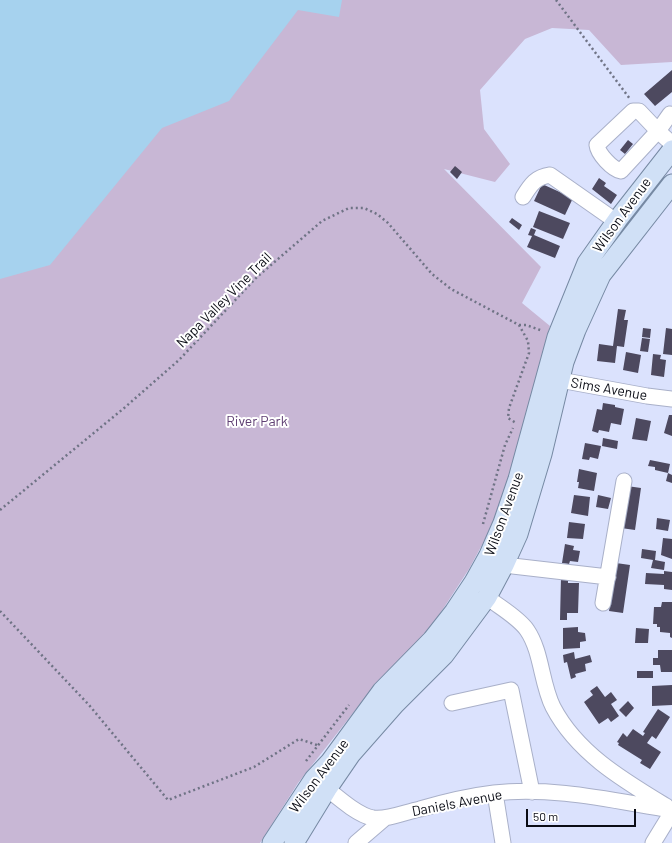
<!DOCTYPE html>
<style>
body{margin:0}
#map{position:relative;width:672px;height:843px;overflow:hidden;background:#dbe2fd;font-family:Barlow,sans-serif}
canvas{display:block}
.scale{position:absolute;left:526px;top:809px;width:110px;height:18px;box-sizing:border-box;border:2px solid #0a0c15;border-top:0;padding-left:5px;font-size:12px;line-height:14px;white-space:nowrap;color:#0a0c15;-webkit-text-stroke:3px #fff;paint-order:stroke}
</style>
<div id="map">
<canvas width="672" height="843"></canvas>
<div class="scale">50 m</div>
</div>
<script>
const g = document.querySelector('canvas').getContext('2d');
g.lineJoin = 'round';
function fill(path, color) { g.fillStyle = color; g.fill(path, 'evenodd'); }
function trace(path, color, width, dash) { g.strokeStyle = color; g.lineWidth = width; g.lineCap = dash ? 'butt' : 'round'; g.setLineDash(dash || []); g.stroke(path); }
function write(font, color, halo, rows, align = 'center') {
  g.font = font + ' Barlow,sans-serif'; g.lineWidth = 4; g.setLineDash([]); g.textBaseline = 'middle'; g.strokeStyle = halo; g.fillStyle = color; for (const [text, x, y, turn = 0] of rows) {
    g.save(); g.translate(x, y); g.rotate((+turn || 0) * Math.PI / 180); g.textAlign = isNaN(turn) ? turn : align; if (halo) g.strokeText(text, 0, 0); g.fillText(text, 0, 0); g.restore();
  }
}
fill(new Path2D(`
 M270 0H672V62L621 65 589 30 552 28 525 39 480 90 484 129 510 164 495 182 444 169 541 267 522 303 550 326 498 515 469 569 426 635 364 699 298 783 260 843H0V263Z`), '#c8b7d5');
fill(new Path2D(`
 M0 0H342L339 17 298 10 229 101 162 128 50 265 0 279Z`), '#a6d2ee');
fill(new Path2D(`
 M672 70V92L655 106 644 94Z
 M628 140 633 144 625 154 620 150Z
 M455 166 462 172 457 179 450 172Z
 M599 178 606 183 604 186 617 195 611 204 592 189Z
 M542 184 573 198 565 215 534 201Z
 M539 211 570 223 563 239 533 227Z
 M512 218 522 225 519 230 509 222Z
 M531 228 536 230 534 235 560 246 555 258 527 247 532 236 528 235Z
 M618 309 626 310 624 320H628L624 347 617 346 615 363 597 361 599 344 613 346Z
 M643 328 651 329 650 338 642 337Z
 M666 328 672 329V355L663 354Z
 M642 338 650 339 648 352 640 351Z
 M626 352 641 355 638 373 623 370Z
 M653 354 661 355 660 359 666 360 664 377 651 375Z
 M603 403 615 405V407L624 409 621 425 611 423 609 432 599 430 598 433 592 431 597 409 602 410Z
 M669 415H672V436L664 433Z
 M636 418 651 421 647 441 632 439Z
 M603 438 618 441 617 449 602 446Z
 M585 443 601 446 598 459 590 457 589 460 582 459Z
 M650 460 670 464 668 473 655 470V467L648 466Z
 M579 469 597 473 594 491 578 488 579 482H577Z
 M668 473 672 475V483L666 481Z
 M627 486 641 488 635 530 621 528Z
 M574 495 590 497 588 516 571 513Z
 M598 495 611 498 608 509 596 507Z
 M657 518 670 520 668 531 656 529Z
 M569 522 585 524 583 539 567 538Z
 M663 538 672 539V559L661 555Z
 M565 544 574 546 573 550 580 551 578 562 570 561 569 564 562 563Z
 M642 549 656 551 655 560 665 562 664 570 651 568 653 560 641 558Z
 M616 563 630 565 623 613 609 611Z
 M664 571 672 572V590L664 589V585L645 584 646 573 664 574Z
 M561 577H568V583H579L578 613H567V620H560Z
 M662 602H672V638L670 637V633L660 632V627H657V624H653L654 607H661Z
 M578 627V632L585 633 586 641 580 642V648L563 649V628Z
 M636 628 649 629 648 643H635Z
 M658 650H672V672H661L660 665H653V658H658Z
 M574 652 575 659 590 655 592 662 585 664 586 671 575 674 576 677 571 679 567 662 564 663 563 655Z
 M637 671H653V678H637Z
 M672 685V705L652 706V686Z
 M597 686 605 697 611 692 617 700 611 704 619 716 611 722 608 718 599 724 584 702 593 695 590 691Z
 M628 701 634 708 626 717 619 710Z
 M658 709 670 717 656 739 652 736 647 743 661 752 650 769 640 763 642 760 618 745 619 743 617 742 623 733 627 737 633 729 643 736 645 733 643 732Z`), '#4d495f');
const minor = new Path2D(`
 M633 111H639L658 131 621 171C612 169 598 154 597 145Z
 M670 114 658 131 672 144
 M523 197C531 184 536 177 550 175L610 217 618 219
 M549 378 647 396 672 399
 M504 565 608 577
 M487 597C499 607 518 617 527 630 542 652 541 683 553 707 577 753 623 780 666 806
 M603 603 624 481
 M452 703 511 690 532 792
 M320 783C333 793 356 815 373 818 388 820 405 812 420 809 444 802 469 796 494 793 553 786 614 801 672 810
 M495 793 503 843
 M356 843 385 818
 M653 843 672 812`);
const major = new Path2D(`
 M272 843 314 779 330 762 382 691 432 640 454 612 474 582 489 555 503 523 518 479 557 337 587 263 618 219 672 150
 M294 843 327 789 351 754 395 704 444 655 487 597 504 565 518 534 542 454 564 362 576 330 601 275 672 184`);
trace(minor, '#a9b0c9', 17);
trace(major, '#7689a3', 21);
trace(new Path2D(`
 M556 0 630 99
 M519 325H526L543 331
 M0 510 123 409 179 360 256 278 322 221 349 208H364L377 214 388 223 432 274 451 289 519 325 528 341 529 353 509 408 508 418 516 423
 M483 524 505 445 513 428
 M0 611 89 705 168 800 254 767 299 739 317 745
 M306 761 349 705`), '#6f7385', 2.5, [2, 3]);
trace(minor, '#fff', 15);
trace(major, '#d0e0f6', 19);
write('14px', '#0a0c15', '#fff', [
 ["Wilson Avenue",622,215,-54],
 ["Napa Valley Vine Trail",224,300,-45],
 ["Sims Avenue",609,389,10],
 ["Wilson Avenue",504,514,-70],
 ["Wilson Avenue",319,776,-53],
 ["Daniels Avenue",457,803,-11]
]);
write('14px', '#5f3f73', '#fff', [
 ["River Park",257,421]
]);
</script>
